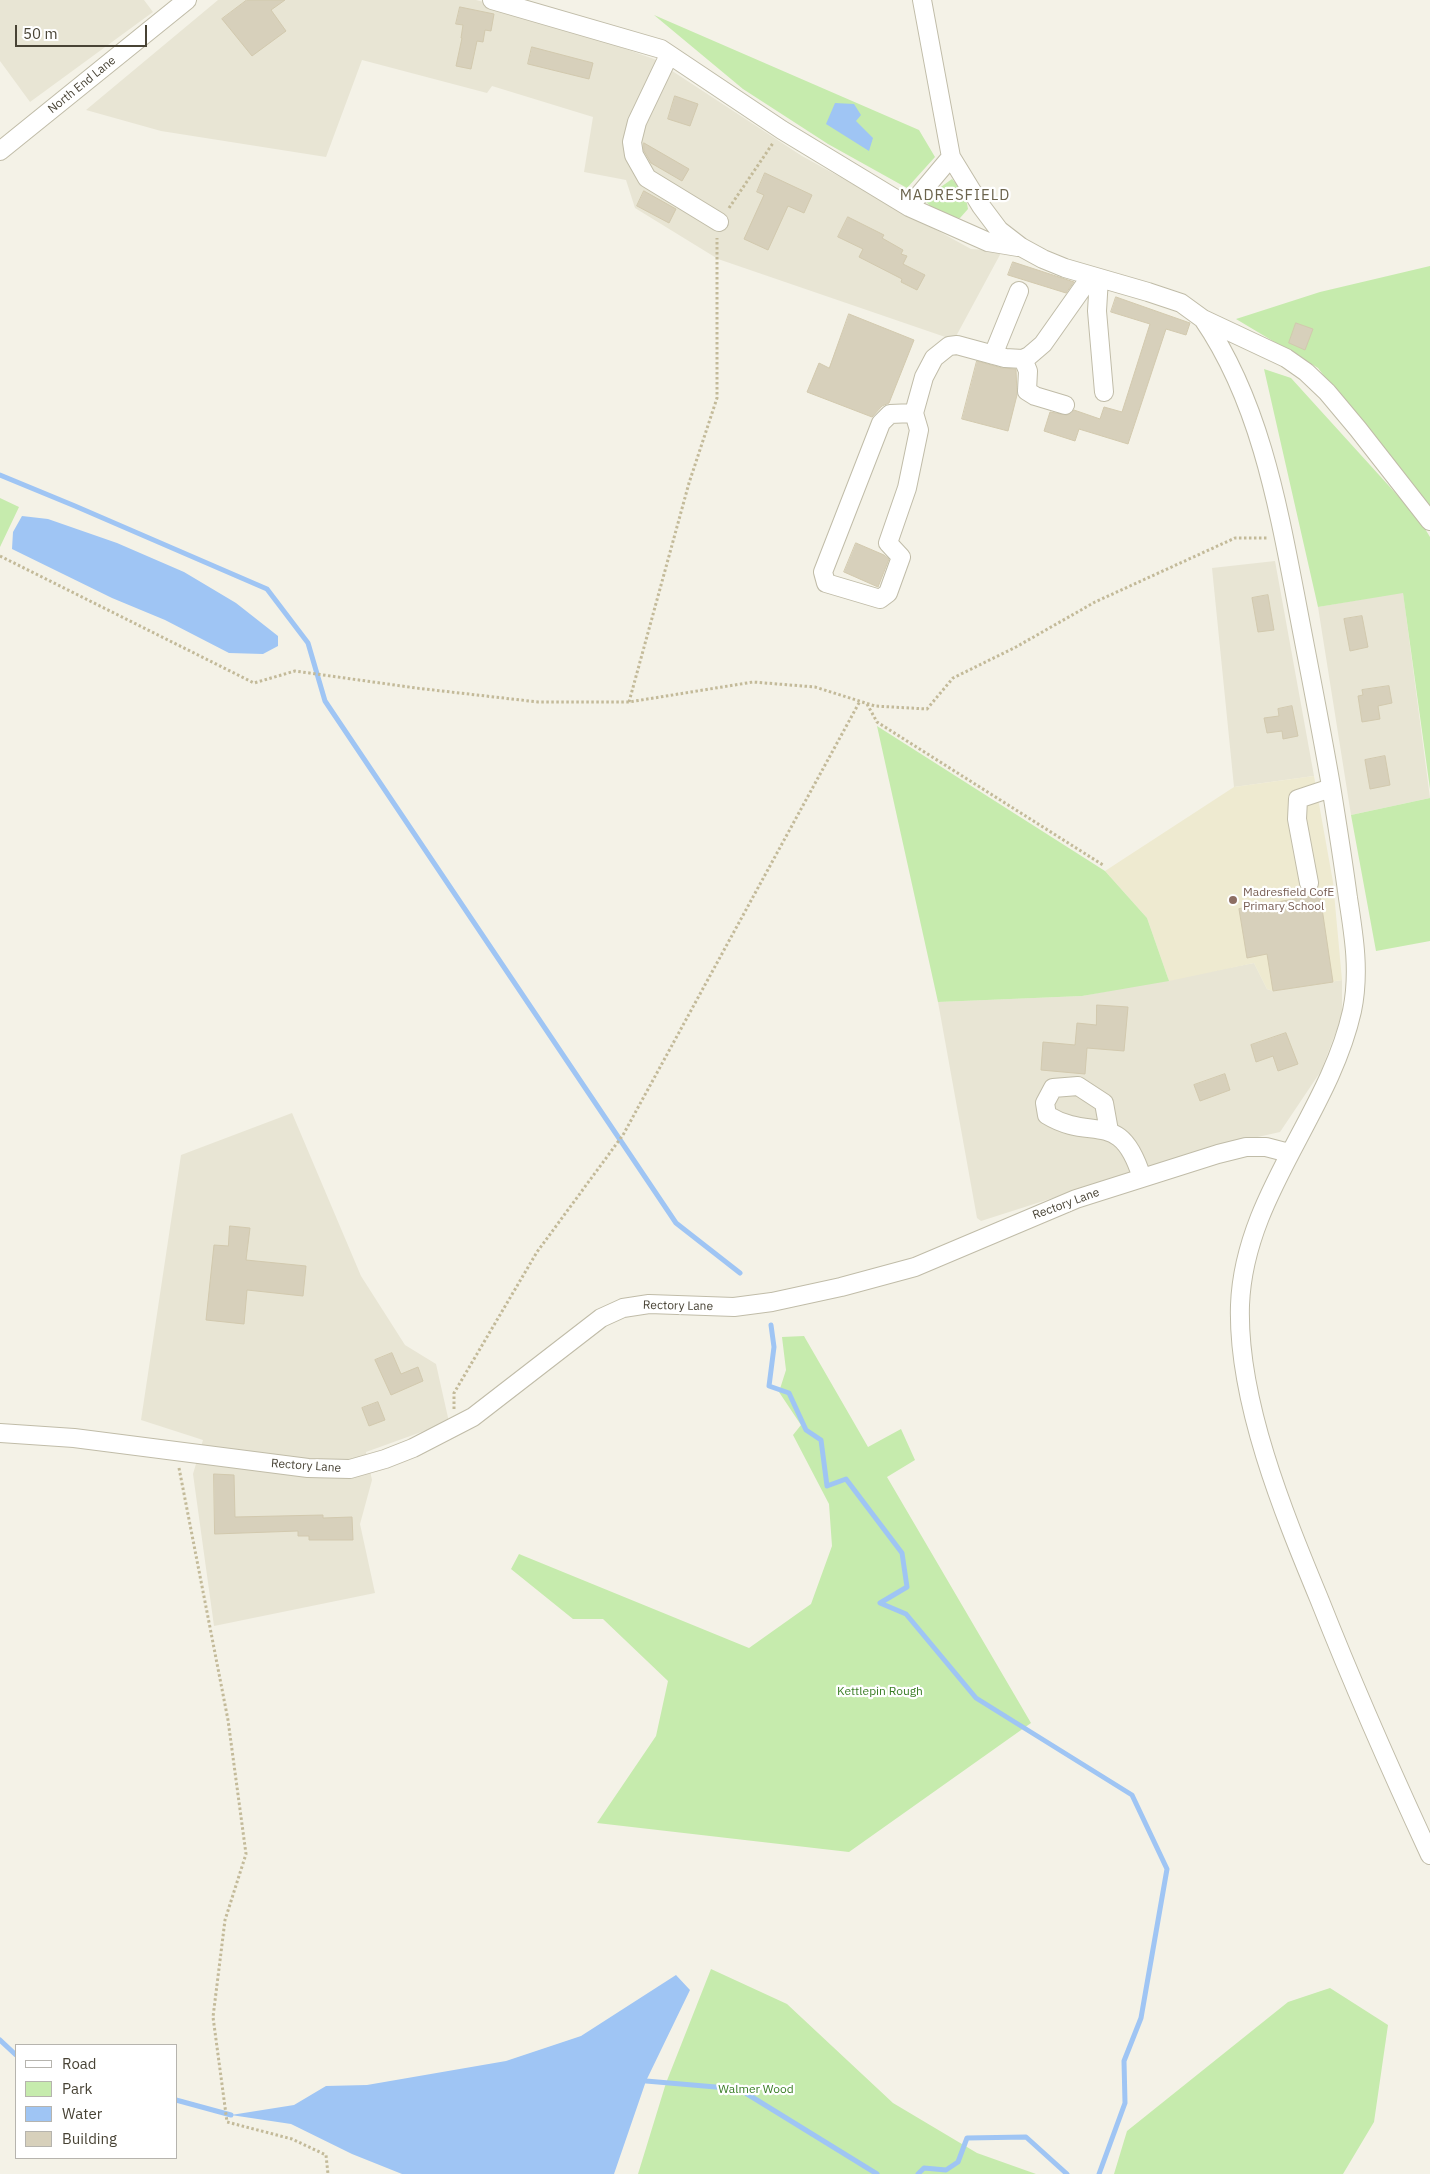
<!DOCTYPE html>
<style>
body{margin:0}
#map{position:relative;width:1430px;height:2174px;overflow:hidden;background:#f4f2e7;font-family:"IBM Plex Sans",sans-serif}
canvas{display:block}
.legend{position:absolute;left:15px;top:2044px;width:162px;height:115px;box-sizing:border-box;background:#fff;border:1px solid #b6b4ae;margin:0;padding:6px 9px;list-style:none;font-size:15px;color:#484335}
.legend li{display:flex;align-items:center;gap:10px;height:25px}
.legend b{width:25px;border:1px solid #b6b4ae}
.scale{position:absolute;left:15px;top:25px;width:132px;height:22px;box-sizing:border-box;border:2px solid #484335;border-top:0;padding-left:6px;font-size:15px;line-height:18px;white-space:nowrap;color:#484335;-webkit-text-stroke:4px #fff;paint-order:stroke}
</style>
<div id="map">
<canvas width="1430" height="2174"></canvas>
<ul class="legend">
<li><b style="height:6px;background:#fff"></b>Road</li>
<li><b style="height:14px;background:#c6ebad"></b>Park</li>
<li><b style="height:14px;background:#9fc5f4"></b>Water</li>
<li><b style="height:14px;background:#d7d0bb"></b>Building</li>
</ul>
<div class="scale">50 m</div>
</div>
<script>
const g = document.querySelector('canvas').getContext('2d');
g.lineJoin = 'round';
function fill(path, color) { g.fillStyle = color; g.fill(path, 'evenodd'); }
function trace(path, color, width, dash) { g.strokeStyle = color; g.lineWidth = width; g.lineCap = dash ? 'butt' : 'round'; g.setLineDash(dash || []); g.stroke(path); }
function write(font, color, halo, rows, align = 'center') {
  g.font = font + ' "IBM Plex Sans",sans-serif'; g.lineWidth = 4.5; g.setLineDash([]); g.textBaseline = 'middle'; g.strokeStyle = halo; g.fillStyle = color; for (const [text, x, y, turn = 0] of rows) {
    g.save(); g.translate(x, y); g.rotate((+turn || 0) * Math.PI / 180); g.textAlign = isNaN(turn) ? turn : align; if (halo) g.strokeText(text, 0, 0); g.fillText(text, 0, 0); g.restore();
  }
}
fill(new Path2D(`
 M0 0H144L153 12 30 102 0 61Z
 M218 0H476L516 10 654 59 802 156 971 249 1002 251 954 340 718 259 635 208 626 180 584 172 593 117 492 86 487 93 362 60 326 157 161 131 86 110Z
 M1275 561 1314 776 1234 787 1212 568Z
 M1403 592 1430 798 1351 815 1318 607Z
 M1254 963 1267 989 1273 991 1342 980V1016L1321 1071 1280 1132 1209 1148 981 1221 977 1218 938 1002 1082 996Z
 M292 1113 361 1276 405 1345 436 1364 449 1422 366 1452 372 1480 360 1524 375 1593 214 1626 193 1474 203 1440 141 1420 181 1155Z`), '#e8e5d4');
fill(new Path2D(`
 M1314 776 1333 882 1342 980 1273 991 1267 989 1254 963 1169 981 1147 918 1105 871 1234 787Z`), '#eeead0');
fill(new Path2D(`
 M654 15 919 130 935 157 907 188 828 144 743 89Z
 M952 179 965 193 968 209 960 218C944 218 937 213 926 202L938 189Z
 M1430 266V515L1318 368 1236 319 1320 292Z
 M1264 369 1291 378 1419 519 1430 537V789L1403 593 1318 607Z
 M0 498 19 507 0 547Z
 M877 726 1105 871 1147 918 1169 981 1082 996 938 1002Z
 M1430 798V941L1376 951 1351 815Z
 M804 1336 868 1447 901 1429 915 1460 887 1477 1031 1723 849 1852 597 1823 656 1736 668 1681 603 1619H573L511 1569 519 1554 749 1648 811 1604 832 1546 829 1504 793 1435 801 1425 779 1392 786 1370 782 1337Z
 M711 1969 787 2004 893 2103 977 2153 1036 2174H638L666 2083Z
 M1330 1988 1388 2025 1374 2122 1343 2174H1114L1127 2131 1288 2002Z`), '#c6ebad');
fill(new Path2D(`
 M835 103 854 104 861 115 856 121 873 138 869 151 826 124Z
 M22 516 48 519 117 543 184 572 236 603 278 636V646L263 654 229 653 165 620 112 598 12 549 13 532Z
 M676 1975 690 1990 646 2081 614 2174H402L352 2154 291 2124 231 2115 294 2105 326 2086 367 2085 506 2061 581 2036Z`), '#9fc5f4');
trace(new Path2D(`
 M0 475 75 506 267 589 308 643 325 701 676 1223 740 1273
 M771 1325 774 1347 769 1386 789 1393 806 1430 821 1440 827 1486 846 1479 902 1553 907 1587 880 1603 906 1614 976 1698 1132 1795 1167 1869 1141 2018 1124 2061 1125 2103 1099 2174
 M0 2040 16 2055
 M646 2081 739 2089 877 2174
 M176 2100 231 2115
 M918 2174 924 2168 946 2170 958 2162 967 2138 1026 2137 1067 2174`), '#9fc5f4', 5);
const building = new Path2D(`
 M247 0H285L271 10 286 31 252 56 222 19Z
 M460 7 494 14 491 31 485 30 483 42 477 41 471 69 456 66 462 38H461L463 25 456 24Z
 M532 47 593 63 589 79 528 64Z
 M675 96 698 104 690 126 668 119Z
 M644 143 689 169 682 181 651 163 644 151Z
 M765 173 812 195 804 213 788 206 768 250 744 239 764 195 757 192Z
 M644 191 676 209 669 223 637 206Z
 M848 217 884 235 882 238 903 250 901 254 907 256 903 264 925 275 917 290 901 282 902 279 859 257 863 249 838 237Z
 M1013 262 1062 278 1074 282 1066 293 1008 275Z
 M1116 297 1190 323 1186 335 1166 329 1128 444 1079 429 1075 441 1044 431 1050 412 1067 415 1074 410 1100 419 1104 407 1122 412 1150 324 1111 312Z
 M849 314 914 340 889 403 882 406 872 417 807 392 819 363 829 368Z
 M1296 323 1313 329 1305 350 1289 343Z
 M977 361 1002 368 1016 369 1017 395 1008 431 962 419Z
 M856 543 884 555 889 559 878 587 844 572Z
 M1268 595 1274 630 1258 632 1252 598Z
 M1362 616 1368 647 1350 651 1344 619Z
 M1389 686 1392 703 1378 706 1380 719 1362 722 1358 696 1363 695 1362 690Z
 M1292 706 1298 736 1283 739 1282 731 1267 733 1264 718 1279 716 1278 709Z
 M1385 756 1390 785 1370 789 1365 760Z
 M1320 895 1333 982 1273 991 1267 954 1247 958 1239 909Z
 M1097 1005 1128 1007 1124 1051 1087 1048 1085 1074 1041 1070 1043 1042 1075 1045 1077 1023 1096 1025Z
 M1286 1033 1298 1064 1278 1071 1273 1056 1256 1062 1251 1045Z
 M1225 1074 1230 1090 1200 1101 1194 1085Z
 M230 1226 250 1228 246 1260 306 1266 303 1296 247 1290 244 1324 206 1320 214 1245 228 1246Z
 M392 1353 401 1374 418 1367 423 1381 391 1395 375 1360Z
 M378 1402 385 1420 369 1426 362 1408Z
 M214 1474 234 1475 235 1517 323 1515V1518L352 1517 353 1540H309V1536H298V1531L215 1534Z`);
fill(building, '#d7d0bb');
trace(building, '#d2c9ae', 1);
const minor = new Path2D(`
 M492 0 661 49 782 130 909 207 988 242 1018 247
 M922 0 951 157 981 206 999 230 1021 247 1043 259 1065 268 1148 292 1181 303 1203 319 1286 358 1306 372 1327 392 1358 429 1430 521
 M669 55 637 122 632 142 634 155 647 178 719 222
 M0 151 187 0
 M909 207 951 157
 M1099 278 1097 311 1104 392
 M1203 319C1258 399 1277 500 1295 594 1307 658 1320 722 1331 786 1337 823 1343 861 1348 898 1354 936 1360 973 1352 1011 1329 1114 1244 1196 1240 1305 1237 1401 1284 1514 1320 1601 1354 1687 1391 1771 1430 1855
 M993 355 1019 291
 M1023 359 1028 371 1027 391 1035 396 1065 405
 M914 413 890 414 881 423 823 572 826 583 880 599 888 593 901 557 888 543 907 488 919 430 914 413 924 377 934 358 949 346 957 345 1005 358 1023 359 1029 356 1043 344 1091 276
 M1309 883 1297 819 1298 799 1331 788
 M1109 1131 1104 1103 1078 1086 1053 1088 1045 1103 1047 1115C1093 1143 1120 1107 1142 1178
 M0 1433 74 1438 308 1468 350 1469 385 1459 413 1448 473 1417 601 1318 623 1308 649 1304 734 1307 772 1302 841 1287 915 1267 1076 1199 1218 1154 1246 1147H1266L1289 1153`);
trace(minor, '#c0bca8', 20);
trace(new Path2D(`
 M729 208 773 143
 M0 556 254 683 295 671 416 688 538 702H629L753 682 815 687 875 706 927 709 953 678 1016 647 1095 602 1235 538H1268
 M629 702 689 483 717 398V238
 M867 704 877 722 1103 865
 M454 1409V1393L537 1252 623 1135 860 701
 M179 1468 228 1720 246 1854 225 1920 213 2017 227 2122 292 2139 326 2155 328 2174`), '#c3ba99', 3, [2.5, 2.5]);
trace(minor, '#fff', 18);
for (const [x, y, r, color] of [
 [1233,900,5,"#8d6e63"]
]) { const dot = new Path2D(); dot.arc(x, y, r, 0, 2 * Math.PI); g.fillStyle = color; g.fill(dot); trace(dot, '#fff', 2); }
write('12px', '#484335', '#fff', [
 ["North End Lane",82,85,-39],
 ["Rectory Lane",1066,1204,-20],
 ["Rectory Lane",678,1306,1],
 ["Rectory Lane",306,1466,4]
]);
write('12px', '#785e54', '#fff', [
 ["Madresfield CofE",1243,893],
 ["Primary School",1243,907]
], 'left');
write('12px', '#397d25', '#fff', [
 ["Kettlepin Rough",880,1692],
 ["Walmer Wood",756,2090]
]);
g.letterSpacing = '1px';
write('15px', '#6b634c', '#fff', [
 ["MADRESFIELD",955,196]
]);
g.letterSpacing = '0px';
</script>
